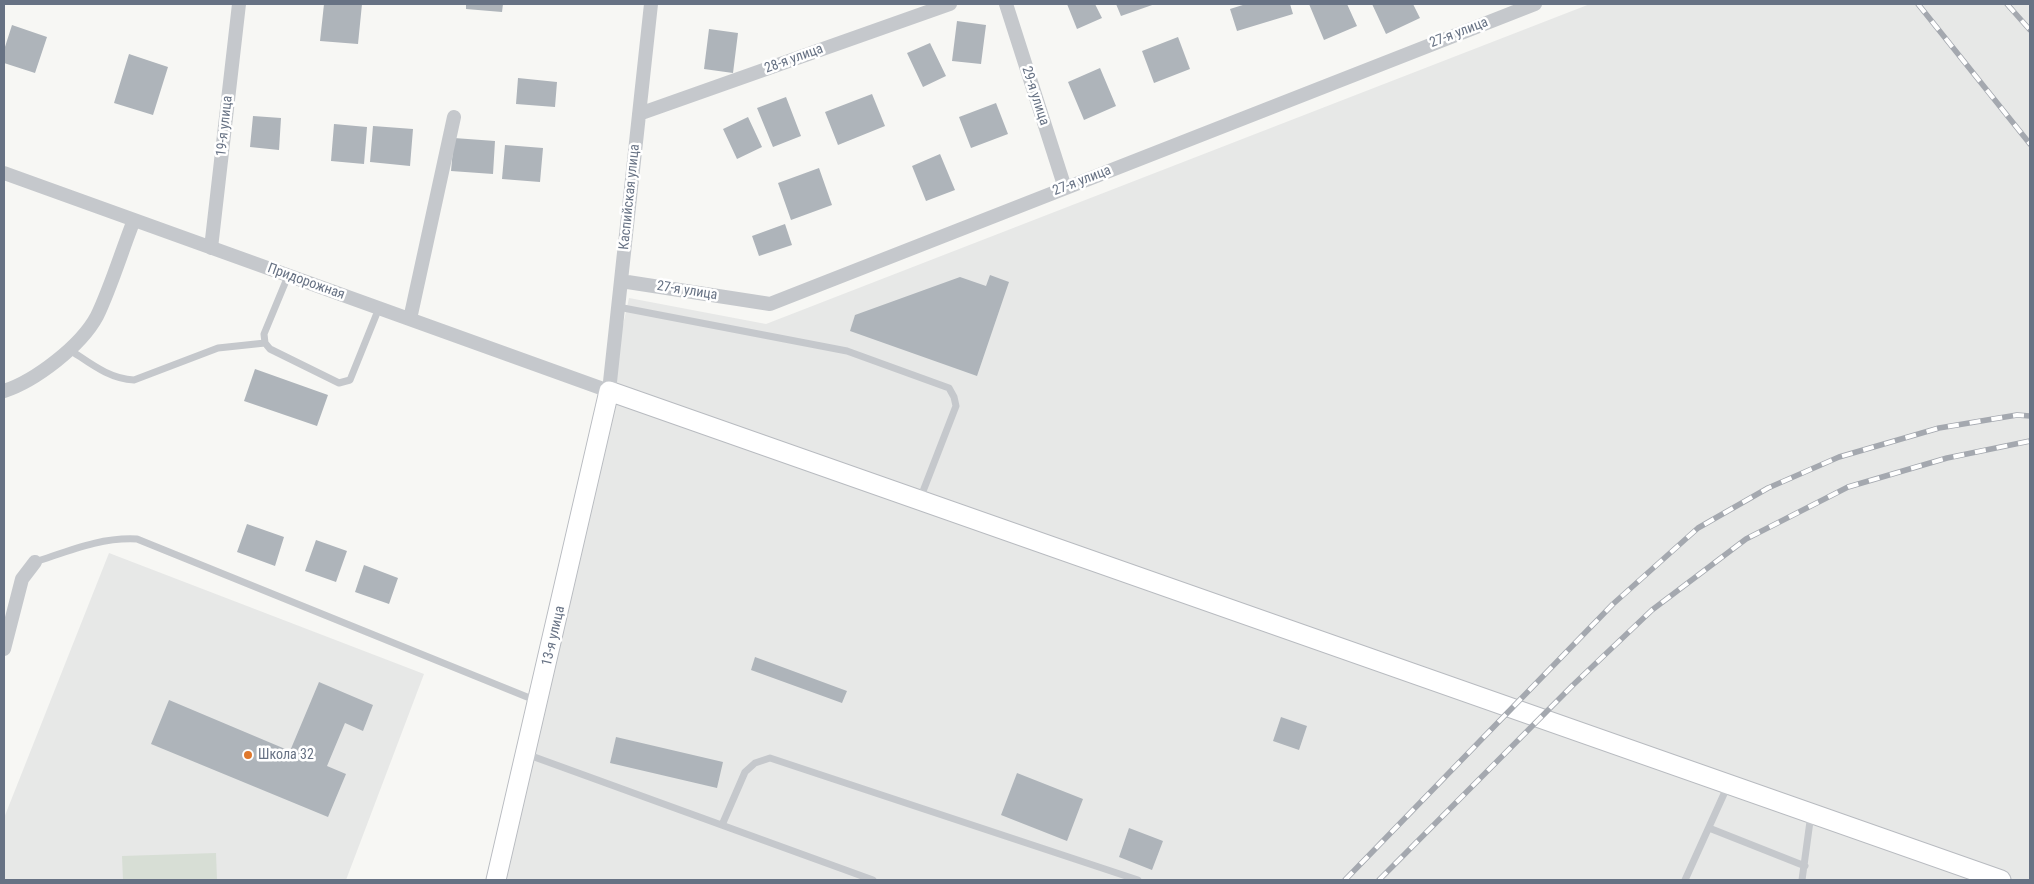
<!DOCTYPE html>
<meta charset="utf-8">
<style>
body{margin:0}
#map{position:relative;width:2034px;height:884px;overflow:hidden;background:#f7f7f4;font-family:"Roboto Condensed",sans-serif}
canvas{display:block}
.frame{position:absolute;inset:0;border:5px solid #677284;pointer-events:none}
</style>
<div id="map">
<canvas width="2034" height="884"></canvas>
<div class="frame"></div>
</div>
<script>
const g = document.querySelector('canvas').getContext('2d');
g.lineJoin = 'round';
function fill(path, color) { g.fillStyle = color; g.fill(path, 'evenodd'); }
function trace(path, color, width, dash) { g.strokeStyle = color; g.lineWidth = width; g.lineCap = dash ? 'butt' : 'round'; g.setLineDash(dash || []); g.stroke(path); }
function write(font, color, halo, rows, align = 'center') {
  g.font = font + ' "Roboto Condensed",sans-serif'; g.lineWidth = 5; g.setLineDash([]); g.textBaseline = 'middle'; g.strokeStyle = halo; g.fillStyle = color; for (const [text, x, y, turn = 0] of rows) {
    g.save(); g.translate(x, y); g.rotate((+turn || 0) * Math.PI / 180); g.textAlign = isNaN(turn) ? turn : align; if (halo) g.strokeText(text, 0, 0); g.fillText(text, 0, 0); g.restore();
  }
}
fill(new Path2D(`
 M1590 4H2030V880H498L629 298 766 324Z
 M109 553 424 674 346 880H4V818Z`), '#e7e8e7');
fill(new Path2D(`
 M216 853 217 880H123L122 856Z`), '#d7ded5');
fill(new Path2D(`
 M324 4H362L358 44 320 41Z
 M466 4H503L502 12 466 9Z
 M1067 4H1095L1102 18 1077 29Z
 M1116 4H1155L1121 16Z
 M1246 4H1290L1293 14 1237 31 1230 9Z
 M1309 4H1347L1357 26 1324 40Z
 M1372 4H1413L1420 18 1386 34Z
 M957 21 986 25 981 64 952 61Z
 M12 25 47 37 35 73 4 63V50Z
 M709 29 738 33 733 73 704 69Z
 M1178 37 1190 69 1154 83 1142 51Z
 M930 43 946 76 923 87 907 53Z
 M129 54 168 67 153 115 114 103Z
 M1100 68 1116 106 1084 120 1068 82Z
 M518 78 557 82 555 107 516 104Z
 M872 94 885 126 838 145 825 112Z
 M786 97 801 136 773 147 757 108Z
 M996 103 1008 134 971 148 959 117Z
 M253 116 281 118 279 150 250 147Z
 M748 117 762 147 737 159 723 129Z
 M334 124 367 127 364 164 331 161Z
 M373 126 413 129 410 166 370 162Z
 M454 138 495 141 493 174 451 171Z
 M505 145 543 148 540 182 502 179Z
 M940 154 955 190 926 201 912 166Z
 M819 168 832 205 791 220 778 183Z
 M785 224 792 245 759 256 752 236Z
 M990 275 1009 282 977 376 850 331 855 315 960 277 986 286Z
 M255 369 328 395 317 426 244 401Z
 M247 524 284 537 275 566 237 552Z
 M316 540 347 551 336 582 305 571Z
 M364 565 398 578 389 604 355 592Z
 M755 657 847 691 842 703 751 670Z
 M319 682 373 705 363 731 345 723 327 766 346 774 328 817 151 744 169 700 290 751Z
 M1281 717 1307 726 1299 750 1273 741Z
 M616 737 723 762 717 788 610 763Z
 M1017 773 1083 799 1067 841 1001 815Z
 M1129 828 1163 841 1152 870 1119 857Z`), '#aeb4ba');
const secondary = new Path2D(`
 M496 880 609 391 2001 880`);
trace(secondary, '#b8bbc0', 21);
trace(new Path2D(`
 M288 276 264 334 265 343 270 349 339 383 350 380 379 308
 M618 307 847 351 949 388 954 397 956 406 920 499
 M70 350C90 363 109 379 134 380L218 348 265 343
 M35 562C69 551 101 537 137 539L537 701
 M526 754 873 880
 M722 825 745 772 755 763 770 758 1138 880
 M1709 828 1805 866
 M1685 880 1728 785
 M1802 880 1811 814`), '#c5c8cc', 7);
trace(new Path2D(`
 M1006 4 1065 188
 M639 114 950 4
 M4 173 609 391 651 4
 M211 248 239 4
 M621 281 770 304 1535 4
 M410 319 454 117
 M4 391C35 381 81 346 97 316 111 287 122 250 134 220
 M4 649 22 579 35 562`), '#c5c8cc', 14);
trace(secondary, '#fff', 19);
const rail = new Path2D(`
 M1918 4 2030 144
 M2007 4 2030 30
 M1345 880 1613 604 1698 528 1768 488 1839 457 1939 428 2017 415 2030 416
 M1379 880 1573 685 1652 610 1746 539 1848 487 1947 458 2030 441`);
trace(rail, '#a4a8af', 5.5);
trace(rail, '#fff', 4, [11]);
for (const [x, y, r, color] of [
 [248,755,5,"#df782c"]
]) { const dot = new Path2D(); dot.arc(x, y, r, 0, 2 * Math.PI); g.fillStyle = color; g.fill(dot); trace(dot, '#fff', 2); }
write('14px', '#677284', '#fff', [
 ["27-я улица",1459,33,-21],
 ["28-я улица",794,59,-20],
 ["29-я улица",1035,96,72],
 ["19-я улица",225,126,-84],
 ["27-я улица",1082,181,-21],
 ["Каспийская улица",630,197,-84],
 ["Придорожная",306,282,20],
 ["27-я улица",687,291,9],
 ["13-я улица",554,636,-77]
]);
write('14px', '#677284', '#fff', [
 ["Школа 32",258,755]
], 'left');
</script>
